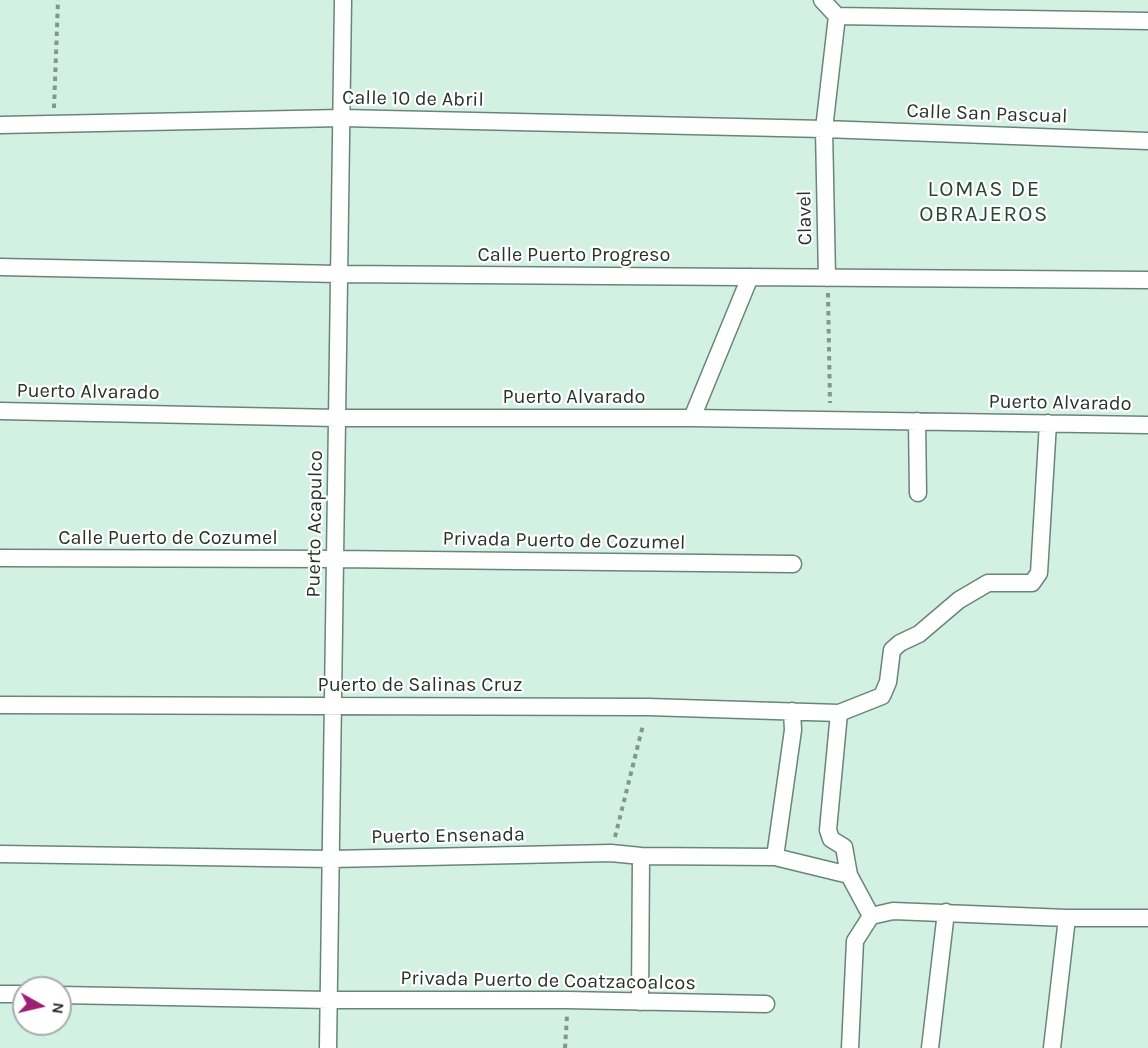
<!DOCTYPE html>
<style>
body{margin:0}
#map{position:relative;width:1148px;height:1048px;overflow:hidden;background:#d2f1e3;font-family:Karla,sans-serif}
canvas{display:block}
.north{position:absolute;left:12px;top:976px;width:60px;height:60px;box-sizing:border-box;background:#fff;border:2px solid #a8adab;border-radius:50%;rotate:98deg;font-size:16px;font-weight:700;line-height:24px;text-align:center;color:#26322c}
.north::after{content:'';display:block;margin:auto;width:21px;height:27px;background:#9e1f74;clip-path:polygon(50% 0,100% 100%,50% 72%,0 100%)}
</style>
<div id="map">
<canvas width="1148" height="1048"></canvas>
<div class="north">N</div>
</div>
<script>
const g = document.querySelector('canvas').getContext('2d');
g.lineJoin = 'round';
function trace(path, color, width, dash) { g.strokeStyle = color; g.lineWidth = width; g.lineCap = dash ? 'butt' : 'round'; g.setLineDash(dash || []); g.stroke(path); }
function write(font, color, halo, rows, align = 'center') {
  g.font = font + ' Karla,sans-serif'; g.lineWidth = 4.5; g.setLineDash([]); g.textBaseline = 'middle'; g.strokeStyle = halo; g.fillStyle = color; for (const [text, x, y, turn = 0] of rows) {
    g.save(); g.translate(x, y); g.rotate((+turn || 0) * Math.PI / 180); g.textAlign = isNaN(turn) ? turn : align; if (halo) g.strokeText(text, 0, 0); g.fillText(text, 0, 0); g.restore();
  }
}
const street = new Path2D(`
 M822 0 837 16
 M837 16 1148 21
 M0 125 342 118 824 129 1148 141
 M0 267 339 274 1148 280
 M827 278 824 129 837 16
 M0 411 337 418H692L1148 425
 M692 418 750 277
 M917 421 918 493
 M0 558 335 559 793 564
 M0 705 648 707 839 713 882 696 888 682 892 650 900 643 919 634 959 600 988 583H1032L1039 573 1048 423
 M839 713 828 830 831 839 844 847 849 875
 M0 854 331 859 611 853 641 856 775 857 849 875 871 916
 M775 857 793 730 792 711
 M871 916 893 911 1067 918H1148
 M0 994H24
 M60 995 329 1000H567L766 1004
 M640 1002 641 856
 M328 1048 343 0
 M850 1048 855 941 871 916
 M930 1048 946 912
 M1052 1048 1067 918`);
trace(street, '#698578', 19);
trace(new Path2D(`
 M54 108 58 0
 M828 293 830 403
 M615 837 643 725
 M565 1048 567 1016`), '#82988e', 4, [4.5, 4.5]);
trace(street, '#fff', 16);
write('20px', '#26322c', '#fff', [
 ["Calle 10 de Abril",413,99,1],
 ["Calle San Pascual",987,114,2],
 ["Clavel",805,218,-91],
 ["Calle Puerto Progreso",574,255],
 ["Puerto Alvarado",88,392,1],
 ["Puerto Alvarado",574,397],
 ["Puerto Alvarado",1060,403,1],
 ["Puerto Acapulco",315,524,-89],
 ["Calle Puerto de Cozumel",168,538],
 ["Privada Puerto de Cozumel",564,541,1],
 ["Puerto de Salinas Cruz",420,685],
 ["Puerto Ensenada",448,836,-1],
 ["Privada Puerto de Coatzacoalcos",548,981,1]
]);
g.letterSpacing = '1.5px';
write('22px', '#2a4438', '#fff', [
 ["LOMAS DE",984,190],
 ["OBRAJEROS",984,215]
]);
g.letterSpacing = '0px';
</script>
